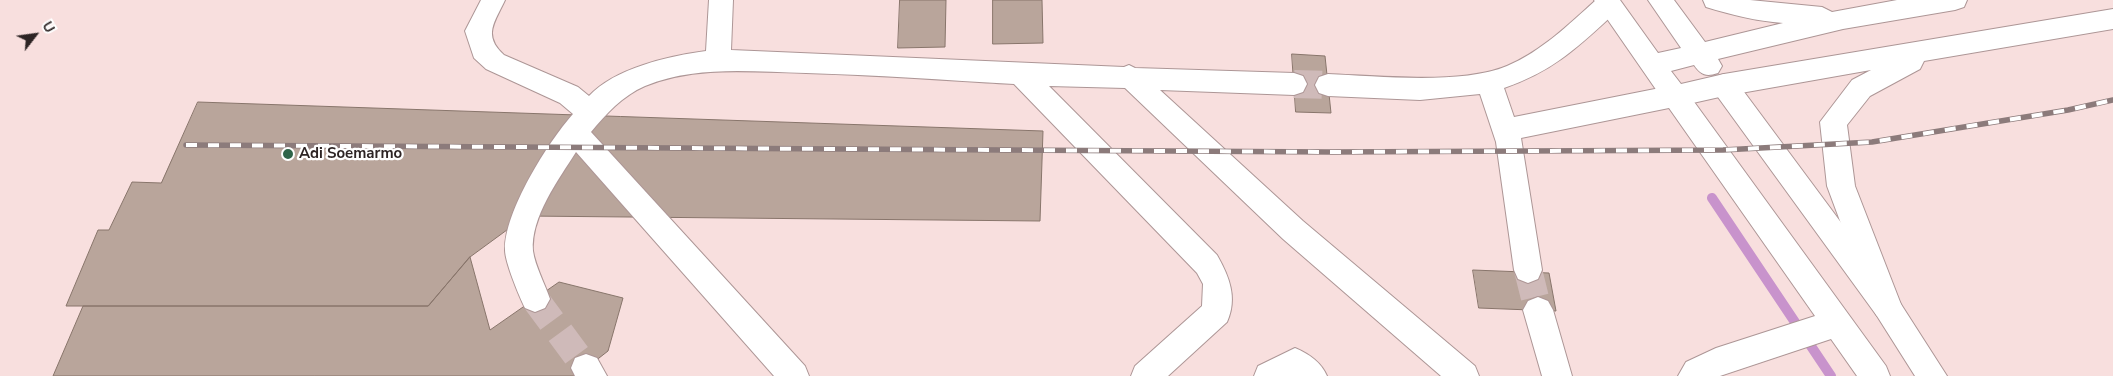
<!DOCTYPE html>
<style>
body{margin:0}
#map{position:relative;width:2113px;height:376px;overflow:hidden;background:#f8dfde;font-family:"Nunito Sans",sans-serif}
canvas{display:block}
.north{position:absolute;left:10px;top:10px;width:50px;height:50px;-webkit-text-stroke:4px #fff;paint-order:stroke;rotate:60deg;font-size:14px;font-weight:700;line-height:20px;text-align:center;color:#2d2424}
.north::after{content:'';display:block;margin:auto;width:18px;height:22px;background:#2d2424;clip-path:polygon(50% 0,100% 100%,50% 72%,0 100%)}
</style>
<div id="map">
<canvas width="2113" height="376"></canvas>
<div class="north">U</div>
</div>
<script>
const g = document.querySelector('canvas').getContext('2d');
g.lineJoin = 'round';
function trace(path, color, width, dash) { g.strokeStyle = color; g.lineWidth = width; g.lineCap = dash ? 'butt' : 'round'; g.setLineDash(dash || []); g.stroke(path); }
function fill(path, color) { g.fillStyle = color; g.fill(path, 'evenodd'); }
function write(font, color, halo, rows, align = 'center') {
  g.font = font + ' "Nunito Sans",sans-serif'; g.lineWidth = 4.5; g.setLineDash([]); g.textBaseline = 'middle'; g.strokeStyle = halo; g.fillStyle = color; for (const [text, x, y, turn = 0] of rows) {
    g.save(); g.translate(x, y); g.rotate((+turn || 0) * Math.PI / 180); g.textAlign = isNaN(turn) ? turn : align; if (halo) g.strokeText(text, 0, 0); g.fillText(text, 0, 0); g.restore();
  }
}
trace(new Path2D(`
 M1712 198 1831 376`), '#c893cc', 10);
const building = new Path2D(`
 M900 0H946L945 47 898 48Z
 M993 0H1042L1043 43 993 44Z
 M1292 54 1325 56 1331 113 1296 112Z
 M198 102 1043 131 1040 221 526 216 470 257 428 306H66L98 230H109L132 182 161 183Z
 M470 257 490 330 559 282 623 298 608 351 576 376H53L83 306H428Z
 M1473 270 1549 273 1556 311 1479 308Z`);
fill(building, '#b9a59b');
trace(building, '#88756b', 1);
trace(new Path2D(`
 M1294 84 1328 85
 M1528 270 1538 310
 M535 299 586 368`), '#cfbab9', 28, [28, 14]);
const minor = new Path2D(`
 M481 0H505C495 22 482 35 504 55L578 87 589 96C615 68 669 56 706 51L709 0H733L731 50 1124 67 1129 65 1135 68 1294 73 1303 76 1307 84 1303 92 1294 95 1160 90 1303 221 1475 366 1479 376H1441L1283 239 1125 88 1049 86 1217 255C1229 276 1238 298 1227 322L1168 376H1131L1135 366 1202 306 1203 284 1197 273 1014 84C945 80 876 75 806 73 752 72 697 65 645 86 622 96 606 114 591 132L805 366 809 376H774L576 152C559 179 530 218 533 251 535 266 545 284 550 299L545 308 535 312 525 308C519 296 505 262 505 250 504 212 548 142 573 114L560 103 486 69 474 58 465 31Z
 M1596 0H1618L1620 4 1617 11C1579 46 1554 71 1504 88L1514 117 1675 85 1684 88 1886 366 1890 376H1857L1831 339 1720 376H1678L1686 362 1716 348 1815 316 1669 108 1521 138 1542 270 1538 279 1528 283 1518 279 1514 270 1496 142 1480 94 1420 100 1328 96 1319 93 1315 85 1319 77 1328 74C1377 76 1462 85 1507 66 1542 51 1568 25 1596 0Z
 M1724 74 1733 77 1897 298 1947 376H1915L1877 316 1715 93 1711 85 1715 77Z
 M1538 297 1548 301 1553 310 1572 376H1542L1523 310 1528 301Z
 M1295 348C1309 354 1321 362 1327 376H1254L1258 366Z
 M586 354 597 358 607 376H575L571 368 575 358Z`);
const highway = new Path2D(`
 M1594 0H1620L1658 53 1681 48 1648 0H1674L1705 42 1783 23C1756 21 1732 15 1706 7L1703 0H1750L1822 7 1832 12 1897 0H1967L1964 7 1955 10 1843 29 1718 59 1722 66 1718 73C1706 77 1701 75 1694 65L1671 71 1681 84 1724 74 2113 9V29L1924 61 1920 69 1870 96 1847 125 1855 186 1902 307 1897 316 1887 320 1877 316 1872 307 1827 186 1820 122 1852 80 1871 70 1724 96 1675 107 1666 104Z`);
trace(minor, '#ad9696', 2);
trace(highway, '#ad9696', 2);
fill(minor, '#fff');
fill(highway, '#fff');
const rail = new Path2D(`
 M186 145 1332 152 1723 150 1872 142 2068 110 2113 100`);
trace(rail, '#8c7b7b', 5.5);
trace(rail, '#fff', 4, [11]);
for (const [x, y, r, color] of [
 [288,154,6,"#2f6449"]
]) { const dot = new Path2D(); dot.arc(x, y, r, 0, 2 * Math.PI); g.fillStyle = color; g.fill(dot); trace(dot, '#fff', 2); }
write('bold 15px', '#2d2424', '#fff', [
 ["Adi Soemarmo",299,154]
], 'left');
</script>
